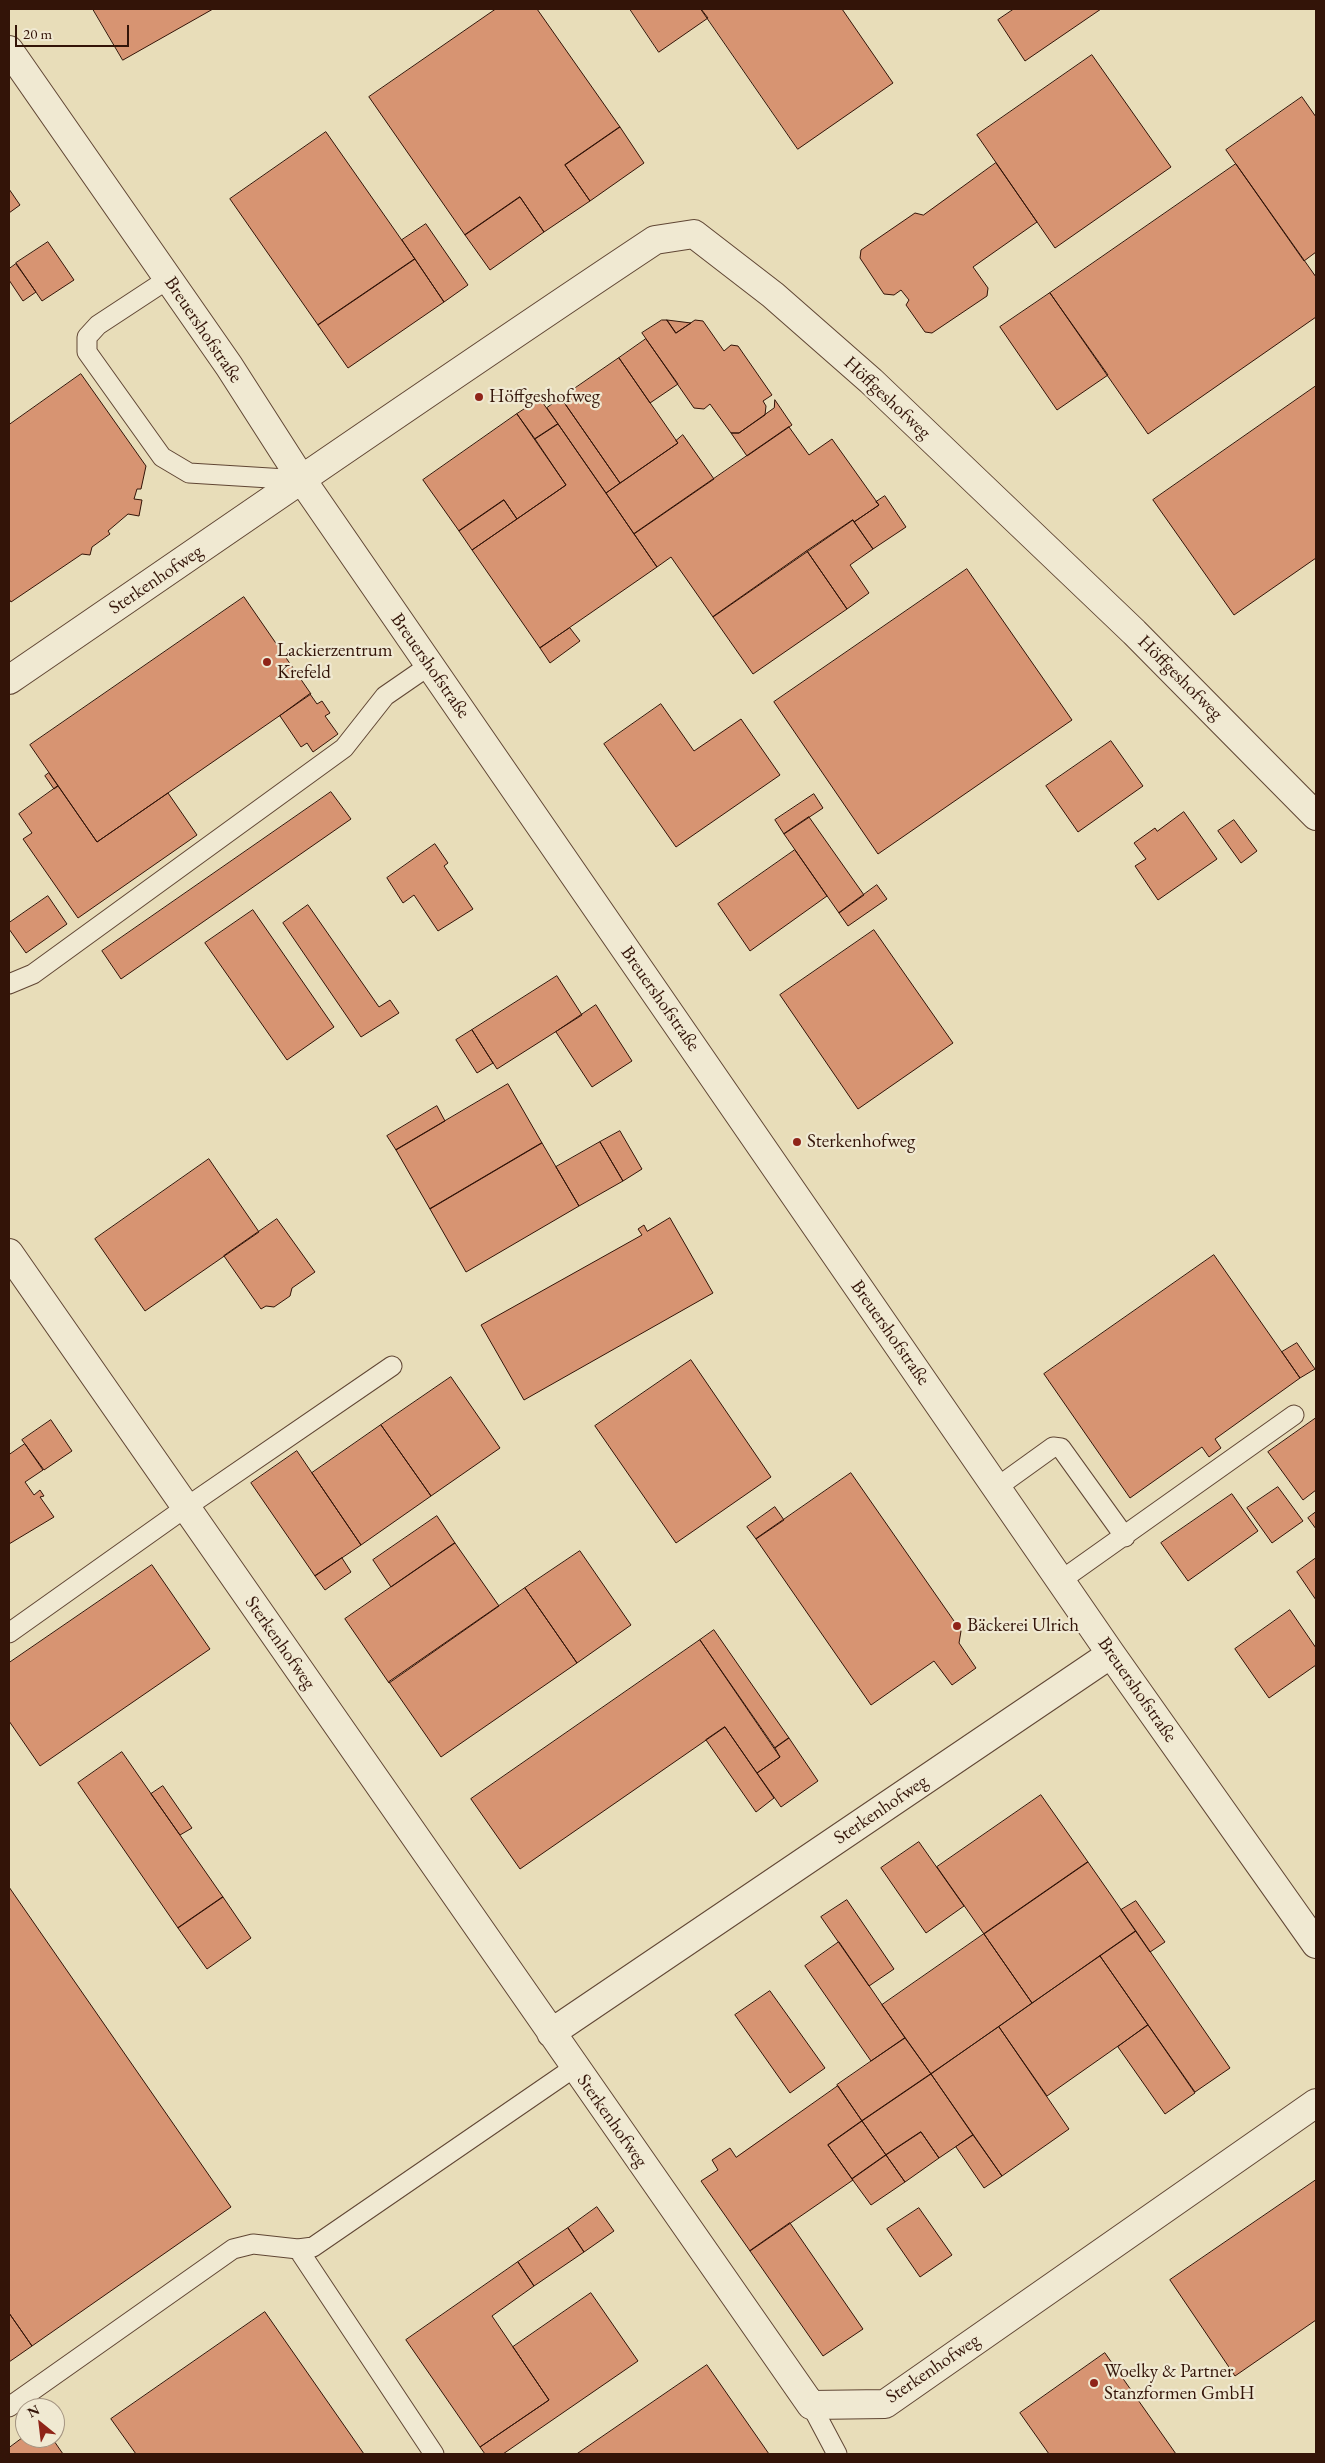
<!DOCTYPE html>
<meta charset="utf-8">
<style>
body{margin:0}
#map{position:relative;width:1325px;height:2463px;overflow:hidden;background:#e8ddb9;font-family:"EB Garamond",serif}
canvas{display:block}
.frame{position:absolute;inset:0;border:10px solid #331408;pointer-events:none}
.north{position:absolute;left:15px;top:2398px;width:50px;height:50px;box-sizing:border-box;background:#f0e9d2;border:1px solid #a49481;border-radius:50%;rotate:331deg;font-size:14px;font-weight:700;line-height:20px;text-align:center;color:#331408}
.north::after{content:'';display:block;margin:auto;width:18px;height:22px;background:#8f2418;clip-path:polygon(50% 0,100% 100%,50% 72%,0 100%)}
.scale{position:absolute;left:15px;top:25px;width:114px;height:22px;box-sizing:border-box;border:2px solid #331408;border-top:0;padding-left:6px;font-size:15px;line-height:18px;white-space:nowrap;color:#331408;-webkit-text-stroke:4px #f0e9d2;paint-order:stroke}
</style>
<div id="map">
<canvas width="1325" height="2463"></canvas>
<div class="frame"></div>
<div class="north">N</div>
<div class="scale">20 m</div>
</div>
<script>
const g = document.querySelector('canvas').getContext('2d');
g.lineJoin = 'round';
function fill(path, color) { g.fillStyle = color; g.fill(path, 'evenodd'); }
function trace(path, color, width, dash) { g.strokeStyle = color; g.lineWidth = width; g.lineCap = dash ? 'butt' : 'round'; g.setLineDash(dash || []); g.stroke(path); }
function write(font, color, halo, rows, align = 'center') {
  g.font = font + ' "EB Garamond",serif'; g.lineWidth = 4.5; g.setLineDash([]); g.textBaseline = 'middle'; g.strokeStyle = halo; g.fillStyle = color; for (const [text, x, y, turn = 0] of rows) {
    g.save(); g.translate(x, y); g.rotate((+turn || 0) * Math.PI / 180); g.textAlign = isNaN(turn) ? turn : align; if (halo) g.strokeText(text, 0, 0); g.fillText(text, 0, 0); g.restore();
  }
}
const building = new Path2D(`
 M93 9H213L123 60Z
 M496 9H537L620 127 565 165 590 201 544 232 520 197 465 235 369 97Z
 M630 9H701L708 18 659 52Z
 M701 9H842L893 83 798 149Z
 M1014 9H1101L1025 61 998 20Z
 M1092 55 1171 167 1055 248 977 135Z
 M1302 97 1316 117V252L1304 261 1226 150Z
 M620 127 644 163 590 201 565 165Z
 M326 132 415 259 318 325 230 199Z
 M996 163 1037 222 973 267 988 288 987 296 932 333 925 332 906 305 909 300 901 290 894 295 884 294 860 258 861 250 915 213 923 215Z
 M1236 164 1316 277V317L1148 434 1050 293Z
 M9 189 20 205 9 213Z
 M520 197 544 232 490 270 465 235Z
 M426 224 468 285 444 302 402 240Z
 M48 242 74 280 42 301 16 263Z
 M415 259 444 302 348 368 318 325Z
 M16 264 36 292 23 301 9 280V269Z
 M1050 293 1108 375 1057 410 1000 327Z
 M662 320H667L676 333 695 320 703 321 724 351 731 345 738 346 772 395 763 401 766 406 765 415 739 433H731L710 404 704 409 694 408 642 333Z
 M667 320 691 323 676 333Z
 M646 339 678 384 650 403 619 358Z
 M619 358 678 443 620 483 561 398Z
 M81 374 146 466 141 489H137L134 499 142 500 139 516 128 514 108 531 110 534 92 547 90 555 82 554 11 602 9 599V425Z
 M1316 386V558L1234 615 1153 500Z
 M561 398 620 483 606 493 547 408Z
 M540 399 558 424 535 439 517 414Z
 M775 400 792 425 747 456 731 433H739L774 408Z
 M517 414 566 485 517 519 504 500 459 531 423 480Z
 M558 424 657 567 540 648 472 550 566 485 535 439Z
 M789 427 809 455 832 439 879 505 854 522 853 520 713 617 671 557 657 567 634 534Z
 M683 435 714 479 634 534 606 493 678 443 676 441Z
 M885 496 906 527 873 549 854 522 879 505 876 502Z
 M504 500 517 519 472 550 459 531Z
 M853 520 873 549 850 565 869 593 847 609 807 551Z
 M807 551 847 609 753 674 713 617Z
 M967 569 1072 720 878 854 774 702Z
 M244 597 311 694 97 842 30 745Z
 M570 628 580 641 550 663 540 648Z
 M310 694 317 704 322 701 330 713 325 716 338 734 313 752 307 743 301 747 280 716Z
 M661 704 694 751 741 719 780 775 676 847 604 744Z
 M1111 741 1143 786 1078 832 1046 786Z
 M49 773 58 786 54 789 45 776Z
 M58 786 97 842 168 793 197 835 78 918 23 839 32 833 19 814Z
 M331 792 351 819 121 979 102 951Z
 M814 794 823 808 784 834 775 820Z
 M1184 812 1217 859 1158 900 1135 866 1146 859 1134 843 1155 828 1157 831Z
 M809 817 864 895 839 913 784 834Z
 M1234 820 1257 851 1241 863 1218 831Z
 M435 844 448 863 444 866 473 909 438 931 414 895 403 903 387 878Z
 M795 850 827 896 750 951 718 904Z
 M877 885 887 899 848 926 839 913Z
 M48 896 67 924 26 953 9 929V923Z
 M308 905 379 1007 390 1000 399 1013 361 1037 283 923Z
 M253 910 334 1027 287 1060 205 943Z
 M874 930 953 1043 858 1109 780 995Z
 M557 976 582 1015 497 1069 472 1030Z
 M596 1005 632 1061 592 1087 556 1032Z
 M472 1030 493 1063 477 1073 456 1040Z
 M508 1084 542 1143 430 1209 396 1150Z
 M437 1106 445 1121 396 1150 387 1136Z
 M620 1131 642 1169 623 1181 600 1142Z
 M600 1142 623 1181 579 1206 556 1167Z
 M542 1143 579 1206 466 1272 430 1209Z
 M209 1159 259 1232 145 1311 95 1239Z
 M670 1218 713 1293 524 1400 481 1325 642 1235 638 1229 644 1225 647 1231Z
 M277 1219 315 1272 292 1288 290 1296 274 1307 266 1306 261 1309 224 1256Z
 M1214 1255 1300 1378 1215 1439 1221 1448 1209 1457 1202 1447 1130 1498 1044 1374Z
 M1297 1343 1315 1369 1300 1378 1282 1352Z
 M691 1360 771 1477 676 1543 595 1426Z
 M451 1377 500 1448 431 1496 381 1425Z
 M1316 1418V1490L1303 1500 1268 1452Z
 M51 1420 72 1451 44 1470 22 1440Z
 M381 1425 431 1496 361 1545 312 1473Z
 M25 1444 43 1470 25 1482 34 1495 40 1490 44 1496 40 1497 54 1517 9 1544V1455Z
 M297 1451 361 1545 315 1576 251 1483Z
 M851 1473 961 1631 959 1643 976 1668 952 1685 934 1661 871 1705 756 1539Z
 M1278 1487 1303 1521 1272 1543 1247 1508Z
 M1232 1494 1258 1531 1188 1581 1161 1543Z
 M775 1507 784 1520 756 1539 747 1527Z
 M1316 1512V1529L1308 1518Z
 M437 1516 455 1543 391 1587 373 1560Z
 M455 1543 499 1606 389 1683 345 1619Z
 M580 1551 631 1625 577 1663 525 1588Z
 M342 1558 351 1572 325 1590 315 1576Z
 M1316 1558V1600L1297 1572Z
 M152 1565 210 1649 40 1766 9 1721V1663Z
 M525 1588 577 1663 441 1757 389 1682Z
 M1290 1610 1316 1648V1665L1269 1698 1235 1649Z
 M714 1630 789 1738 775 1748 700 1640Z
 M700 1640 780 1757 757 1773 725 1727 520 1869 471 1799Z
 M725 1727 774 1798 756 1812 706 1740Z
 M789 1738 818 1781 781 1807 757 1773 780 1757 775 1748Z
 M122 1752 223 1897 178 1928 78 1783Z
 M163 1786 192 1828 180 1835 151 1794Z
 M1041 1795 1088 1862 984 1934 937 1867Z
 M919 1842 964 1906 926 1933 881 1868Z
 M1088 1862 1136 1931 1032 2003 984 1934Z
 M9 1887 231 2207 32 2346 9 2313Z
 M223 1897 251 1938 207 1969 178 1928Z
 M847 1900 894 1969 869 1986 821 1917Z
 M1136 1901 1165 1942 1150 1952 1121 1910Z
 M1136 1931 1230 2068 1195 2092 1100 1956Z
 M984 1934 1032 2003 931 2074 882 2005Z
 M839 1942 905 2038 871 2061 805 1966Z
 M1100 1956 1148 2025 1047 2096 999 2027Z
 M770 1991 825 2068 790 2093 735 2015Z
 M1148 2025 1195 2093 1165 2114 1118 2047Z
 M999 2027 1069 2129 1002 2176 931 2074Z
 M905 2038 931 2074 862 2121 837 2085Z
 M931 2074 973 2135 939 2158 921 2132 886 2155 862 2121Z
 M838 2086 862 2121 828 2145 853 2180 750 2251 701 2181 718 2170 712 2160 730 2148 736 2157Z
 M862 2121 886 2155 852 2179 828 2145Z
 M921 2132 939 2158 905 2182 886 2155Z
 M973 2135 1002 2176 984 2188 956 2147Z
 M886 2155 905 2182 871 2205 852 2179Z
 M1316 2180V2320L1235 2376 1170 2280Z
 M597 2207 614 2231 584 2252 568 2228Z
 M919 2208 952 2255 920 2277 887 2229Z
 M790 2223 863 2329 823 2356 750 2251Z
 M568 2228 584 2252 534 2286 518 2262Z
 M518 2262 534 2286 492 2316 549 2400 480 2447 406 2340Z
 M591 2293 638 2361 503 2454H485L480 2447 549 2400 513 2347Z
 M265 2312 364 2454H136L111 2419Z
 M9 2313 32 2346 9 2362Z
 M1105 2353 1176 2454H1049L1020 2413Z
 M707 2365 769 2454H577Z
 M25 2436 52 2438 63 2454H9V2448Z`);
fill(building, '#d79472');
trace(building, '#331408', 1);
const service = new Path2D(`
 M168 279 98 325 87 337V352L162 457 189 473 302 480
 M9 984 33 974 344 748 385 696 430 665
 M996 1488 1053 1447 1061 1448 1125 1537
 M1060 1581 1294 1415
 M9 1633 185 1508 392 1366
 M298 2249 434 2454
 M811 2405 837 2454
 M9 2407 233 2249 253 2244 298 2249 313 2247 575 2067`);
const minor = new Path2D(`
 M9 50 229 366 302 480 1111 1654 1316 1944
 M9 680C224 533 438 384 655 240L694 234 773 295 871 381 1134 632 1316 816
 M9 1253 811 2405 885 2404 1316 2103
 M551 2033 1111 1654`);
trace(service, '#604634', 21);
trace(minor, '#604634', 30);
trace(service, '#f0e9d2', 19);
trace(minor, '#f0e9d2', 28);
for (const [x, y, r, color] of [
 [479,397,5,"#8f2418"],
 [267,662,5,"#8f2418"],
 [797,1142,5,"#8f2418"],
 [957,1626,5,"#8f2418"],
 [1094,2383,5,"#8f2418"]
]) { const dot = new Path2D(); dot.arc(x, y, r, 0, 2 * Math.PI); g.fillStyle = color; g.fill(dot); trace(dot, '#f0e9d2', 2); }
write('19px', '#331408', '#f0e9d2', [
 ["Breuershofstraße",203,330,56],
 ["Höffgeshofweg",887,398,43],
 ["Sterkenhofweg",156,580,-34],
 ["Breuershofstraße",430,666,55],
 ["Höffgeshofweg",1180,678,45],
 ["Breuershofstraße",660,999,55],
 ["Breuershofstraße",890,1333,55],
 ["Sterkenhofweg",280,1643,55],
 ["Breuershofstraße",1137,1690,55],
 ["Sterkenhofweg",881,1810,-34],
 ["Sterkenhofweg",612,2121,55],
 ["Sterkenhofweg",933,2369,-34]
]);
write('19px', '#331408', '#f0e9d2', [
 ["Höffgeshofweg",489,397],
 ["Lackierzentrum",277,651],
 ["Krefeld",277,673],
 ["Sterkenhofweg",807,1142],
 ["Bäckerei Ulrich",967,1626],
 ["Woelky & Partner",1104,2372],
 ["Stanzformen GmbH",1104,2394]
], 'left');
</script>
